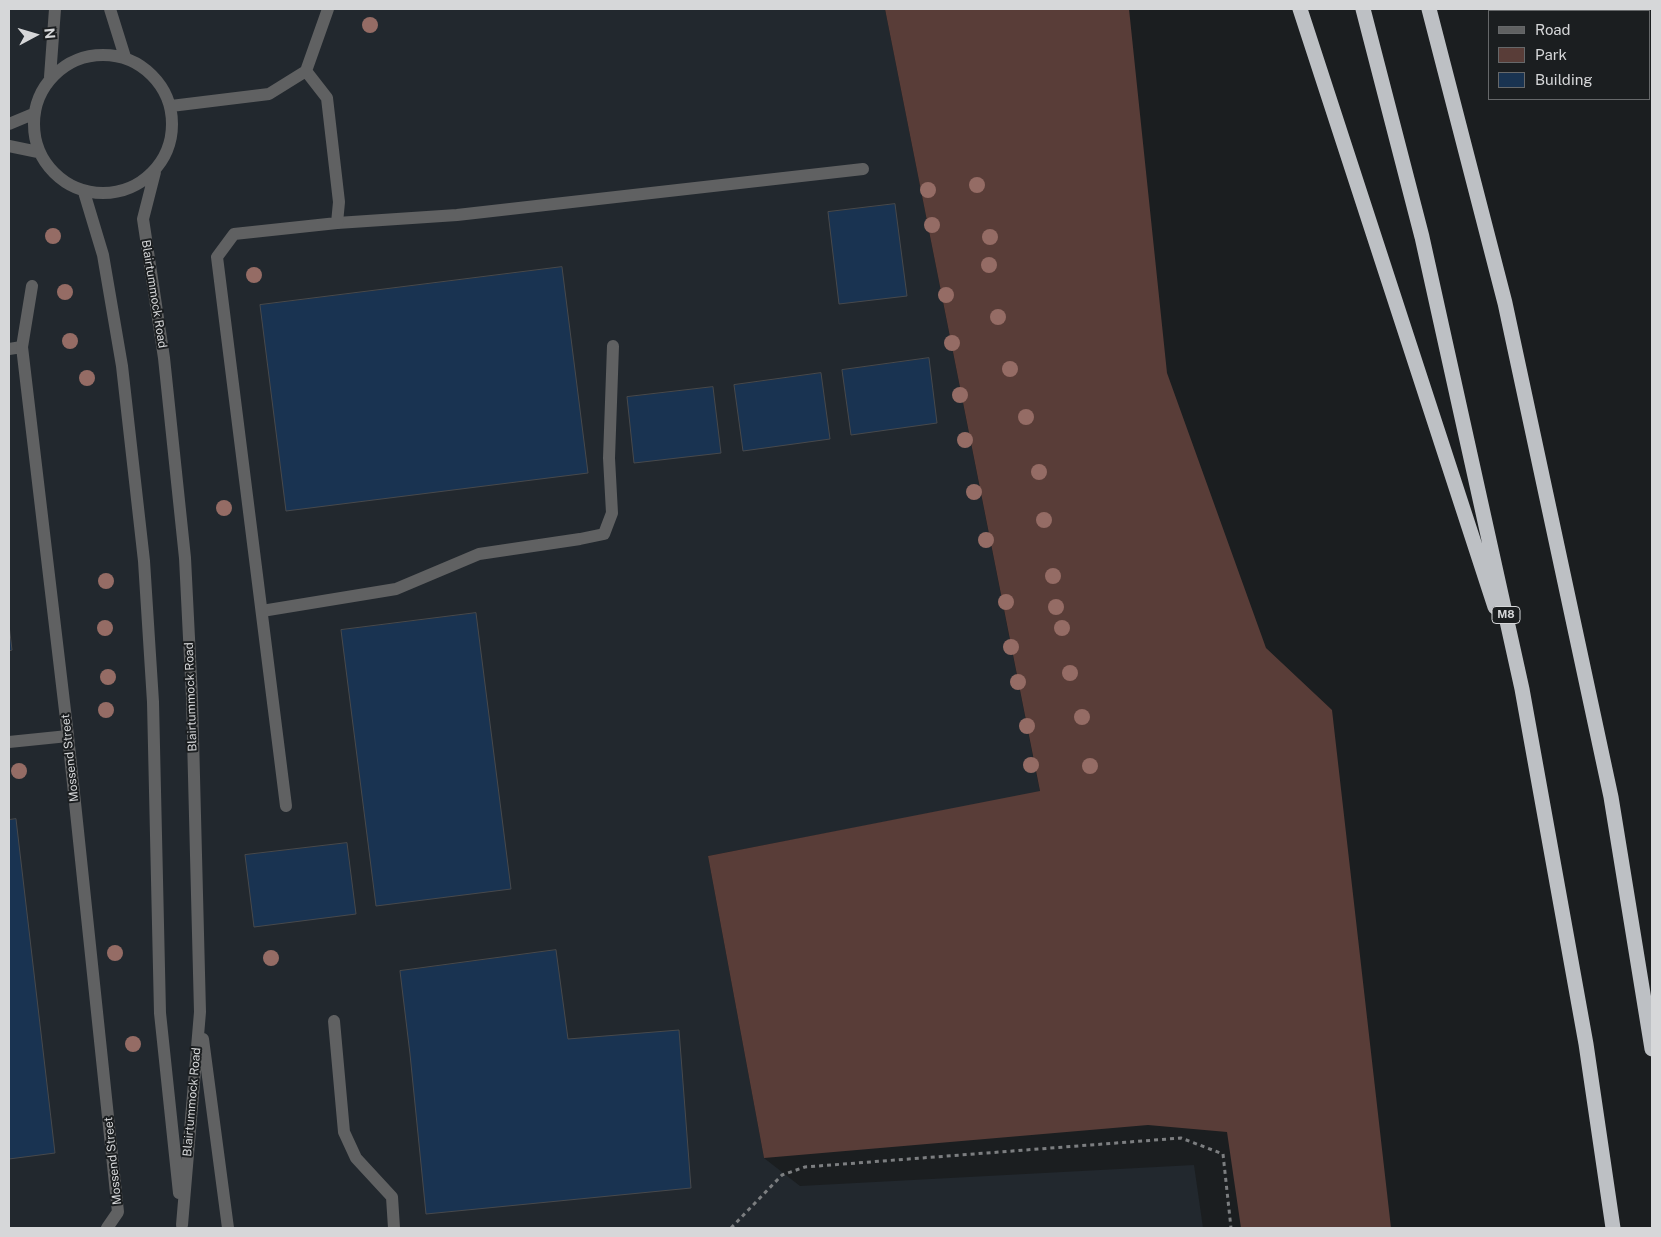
<!DOCTYPE html>
<style>
body{margin:0}
#map{position:relative;width:1661px;height:1237px;overflow:hidden;background:#1b1e20;font-family:"Public Sans",sans-serif}
canvas{display:block}
.frame{position:absolute;inset:0;border:10px solid #d6d7d9;pointer-events:none}
.legend{position:absolute;left:1488px;top:10px;width:162px;height:90px;box-sizing:border-box;background:#1b1e20;border:1px solid #66686a;margin:0;padding:6px 9px;list-style:none;font-size:15px;color:#d6d7d9}
.legend li{display:flex;align-items:center;gap:10px;height:25px}
.legend b{width:25px;border:1px solid #66686a}
.north{position:absolute;left:10px;top:10px;width:50px;height:50px;-webkit-text-stroke:4px #1b1e20;paint-order:stroke;rotate:84deg;font-size:14px;font-weight:700;line-height:20px;text-align:center;color:#d6d7d9}
.north::after{content:'';display:block;margin:auto;width:18px;height:22px;background:#d6d7d9;clip-path:polygon(50% 0,100% 100%,50% 72%,0 100%)}
</style>
<div id="map">
<canvas width="1661" height="1237"></canvas>
<div class="frame"></div>
<ul class="legend">
<li><b style="height:6px;background:#606162"></b>Road</li>
<li><b style="height:14px;background:#593d38"></b>Park</li>
<li><b style="height:14px;background:#193351"></b>Building</li>
</ul>
<div class="north">N</div>
</div>
<script>
const g = document.querySelector('canvas').getContext('2d');
g.lineJoin = 'round';
function fill(path, color) { g.fillStyle = color; g.fill(path, 'evenodd'); }
function trace(path, color, width, dash) { g.strokeStyle = color; g.lineWidth = width; g.lineCap = dash ? 'butt' : 'round'; g.setLineDash(dash || []); g.stroke(path); }
function write(font, color, halo, rows, align = 'center') {
  g.font = font + ' "Public Sans",sans-serif'; g.lineWidth = 4; g.setLineDash([]); g.textBaseline = 'middle'; g.strokeStyle = halo; g.fillStyle = color; for (const [text, x, y, turn = 0] of rows) {
    g.save(); g.translate(x, y); g.rotate((+turn || 0) * Math.PI / 180); g.textAlign = isNaN(turn) ? turn : align; if (halo) g.strokeText(text, 0, 0); g.fillText(text, 0, 0); g.restore();
  }
}
fill(new Path2D(`
 M9 9H885L1040 792 708 856 764 1158 800 1186 1194 1165 1203 1228H9Z`), '#22282e');
fill(new Path2D(`
 M885 9H1129L1167 373 1266 648 1332 710 1391 1228H1241L1227 1132 1148 1125 764 1158 708 856 1040 791Z`), '#593d38');
const building = new Path2D(`
 M895 204 907 296 839 304 828 212Z
 M562 267 588 473 286 511 260 305Z
 M929 358 937 423 851 435 842 370Z
 M821 373 830 439 743 451 734 385Z
 M713 387 721 453 634 463 627 397Z
 M476 613 511 889 376 906 341 630Z
 M9 625 12 650 9 651Z
 M16 819 55 1153 9 1159V820Z
 M347 843 356 914 254 927 245 855Z
 M556 950 568 1039 679 1030 691 1188 426 1214 410 1054 400 971Z`);
fill(building, '#193351');
trace(building, '#47494c', 1);
trace(new Path2D(`
 M731 1228 782 1175 805 1167 1181 1138 1223 1154 1231 1228`), '#7c7e80', 3, [4, 4]);
trace(new Path2D(`
 M337 223 457 215 863 169
 M9 349 22 347
 M262 611 396 589 479 554 580 539 604 534 612 513 609 458 613 346
 M9 742 68 736
 M334 1021 344 1132 356 1158 392 1197 394 1228`), '#606162', 12);
trace(new Path2D(`
 M110 9 125 57
 M34 124a69 69 0 1 1 138 0a69 69 0 1 1-138 0Z
 M50 77 55 9
 M171 106 269 94 306 71 328 9
 M9 124 33 114
 M9 146 38 152
 M155 172 143 219 164 358 185 558 192 698 200 1012 182 1225
 M84 192 103 255 122 366 144 561 153 702 160 1013 179 1193
 M32 286 22 347 68 736 118 1212 107 1228
 M286 806 217 257 234 234 337 223 339 202 327 98 306 71
 M203 1039 228 1228`), '#606162', 12);
trace(new Path2D(`
 M1300 9 1495 607
 M1363 9 1422 237 1522 689 1586 1044 1613 1228
 M1429 9 1505 303 1611 797 1652 1049`), '#bdc0c4', 15);
g.fillStyle = '#956c65';
for (const [x, y] of [
 [370,25],
 [977,185],
 [928,190],
 [932,225],
 [53,236],
 [990,237],
 [989,265],
 [254,275],
 [65,292],
 [946,295],
 [998,317],
 [70,341],
 [952,343],
 [1010,369],
 [87,378],
 [960,395],
 [1026,417],
 [965,440],
 [1039,472],
 [974,492],
 [224,508],
 [1044,520],
 [986,540],
 [1053,576],
 [106,581],
 [1006,602],
 [1056,607],
 [105,628],
 [1062,628],
 [1011,647],
 [1070,673],
 [108,677],
 [1018,682],
 [106,710],
 [1082,717],
 [1027,726],
 [1031,765],
 [1090,766],
 [19,771],
 [115,953],
 [271,958],
 [133,1044]
]) { g.beginPath(); g.arc(x, y, 8, 0, 2 * Math.PI); g.fill(); }
for (const [x, y, w] of [
 [1506,615,28]
]) { const box = new Path2D(); box.roundRect(x - w / 2, y - 8.5, w, 17, 4); g.fillStyle = '#1b1e20'; g.fill(box); trace(box, '#d6d7d9', 1); }
write('bold 11px', '#d6d7d9', null, [
 ["M8",1506,615]
]);
write('12px', '#d6d7d9', '#1b1e20', [
 ["Blairtummock Road",154,294,81],
 ["Blairtummock Road",191,697,-92],
 ["Mossend Street",70,758,-96],
 ["Blairtummock Road",192,1102,-85],
 ["Mossend Street",113,1161,-96]
]);
</script>
